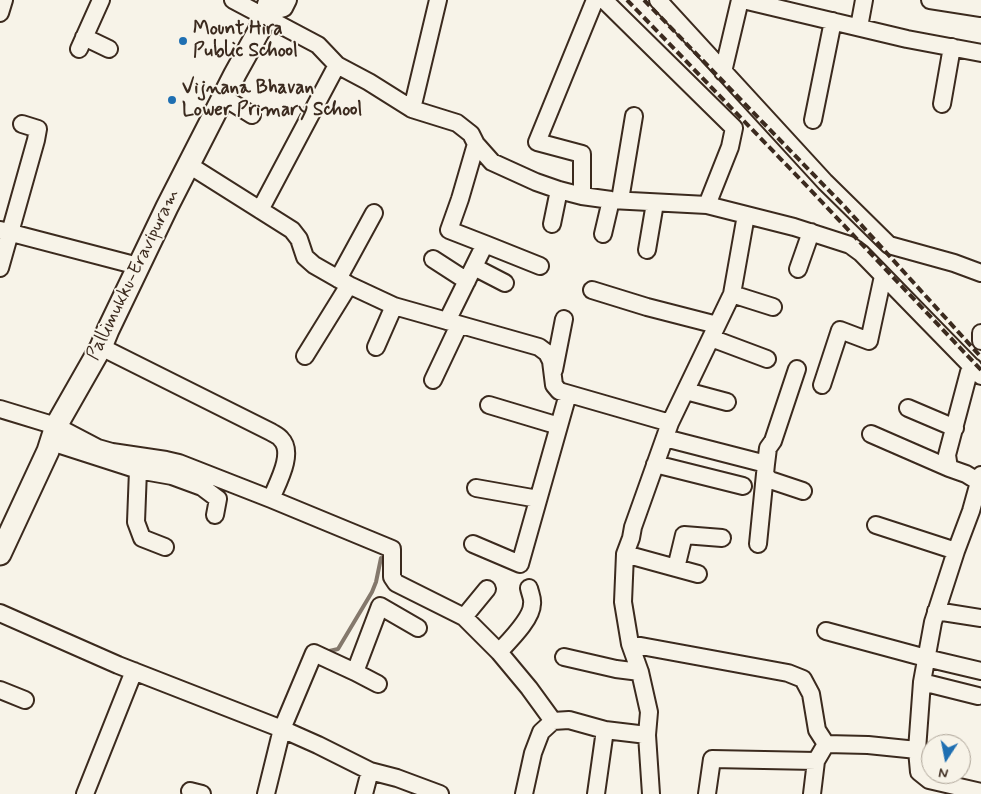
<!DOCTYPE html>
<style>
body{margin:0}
#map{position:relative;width:981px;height:794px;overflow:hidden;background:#f7f3e8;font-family:Mynerve,sans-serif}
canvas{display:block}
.north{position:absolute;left:921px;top:734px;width:50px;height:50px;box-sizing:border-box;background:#f7f3e8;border:1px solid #aca397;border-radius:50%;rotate:191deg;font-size:14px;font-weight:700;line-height:20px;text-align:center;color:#3b2a1e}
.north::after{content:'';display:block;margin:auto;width:18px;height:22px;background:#1f6fb2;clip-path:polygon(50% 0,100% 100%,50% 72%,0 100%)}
</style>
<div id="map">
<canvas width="981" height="794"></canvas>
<div class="north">N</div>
</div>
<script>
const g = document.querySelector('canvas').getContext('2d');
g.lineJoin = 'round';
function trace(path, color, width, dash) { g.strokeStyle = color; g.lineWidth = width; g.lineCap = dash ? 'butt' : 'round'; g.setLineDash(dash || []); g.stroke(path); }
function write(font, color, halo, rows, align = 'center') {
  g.font = font + ' Mynerve,sans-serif'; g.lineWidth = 4; g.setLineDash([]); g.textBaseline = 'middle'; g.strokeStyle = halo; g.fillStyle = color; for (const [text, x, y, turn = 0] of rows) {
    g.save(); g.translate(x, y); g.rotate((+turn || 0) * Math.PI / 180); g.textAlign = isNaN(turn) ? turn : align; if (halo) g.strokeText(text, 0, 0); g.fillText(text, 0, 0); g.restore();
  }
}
trace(new Path2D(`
 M325 652 338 649 372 592 376 582 381 558`), '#84786c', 4);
const minor = new Path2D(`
 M233 0 318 45 337 65 369 82 412 109 457 123 471 134 476 144 492 162 536 182 559 190 582 196 611 200 707 205 794 227 850 245 861 253 981 376
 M604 0 734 128 730 147 707 205
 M658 0 825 182 889 245 954 263 981 273
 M743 0 907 39 981 53
 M930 0 981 8
 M266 4 270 12 284 8 288 0
 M0 13 4 0
 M859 27 864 0
 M84 37 109 49
 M79 49 101 0
 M723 72 740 0
 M223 97 252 115
 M942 104 952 47
 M412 109 438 0
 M813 120 833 21
 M476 144 460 199 449 230 485 244
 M189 165 292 230 299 239 305 257 314 265 349 285 394 306 539 347 547 353 551 361 554 385 559 391 670 423
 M582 196V154L537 142 595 0
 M620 200 634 116
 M260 210 337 65
 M552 224 559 190
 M0 230 138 266
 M603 234 611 200
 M647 250 655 203
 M433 259 467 281
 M474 267 505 283
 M0 268 36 140 38 129 22 124
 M798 269 811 232
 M338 279 374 213
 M592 290 647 307 717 325
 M732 294 773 307
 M447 321 485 244 540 266
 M981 333V341
 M711 338 767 359
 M101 347 271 432C274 434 279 436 281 439 295 453 277 484 271 499
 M376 347 394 306
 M305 356 349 285
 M973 367 969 372 947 455 949 468 966 474 979 482
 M554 370 564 319
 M433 380 459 325
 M822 385 840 330 869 341 883 276
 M686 391 727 402
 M489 405 559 426
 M908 408 955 428
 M0 409 56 426 98 448 112 452 166 460 179 463 271 499 392 549V577L396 583 464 617 499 652 529 688 553 721
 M871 434 949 468
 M665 438 766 464 758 544
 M51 442 138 470 136 522 142 538 165 547
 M655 464 743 486
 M766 464 768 448 773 441 797 369
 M138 470 172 476 202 487 218 499 215 515
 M765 475 770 480 803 491
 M476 488 538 499
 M876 525 956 551
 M473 544 520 564 568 394
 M625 554 676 568 684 535 722 538
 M676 568 698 574
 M936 611 981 618
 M0 613 118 665 282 729 318 745 370 771 397 778 440 794
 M464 617 487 589
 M826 631 926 658 981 671
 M630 644 623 602 625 554 631 538 633 527 670 423 732 294 746 215
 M499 652C509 641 532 619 532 604 533 599 530 593 529 588
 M564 657 616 669 640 672
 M355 672 378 684
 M922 682 978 696
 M0 690 25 700
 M647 735 651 794
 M917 750 922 682 933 622 956 551 971 511 981 475
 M190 791 202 794
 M85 794 134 671
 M266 794 282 729 314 653 355 672 380 606 418 628
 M364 794 370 771
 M524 794 533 753 541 732 553 721 569 720 605 730 647 735 649 712 640 672 630 644 788 673 803 679 811 694 817 730 826 744 868 745 917 750 919 772 929 780 981 792
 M596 794 605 730
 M707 794 712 759 816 761 826 744
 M812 794 816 761`);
const major = new Path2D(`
 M0 554 48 451 56 426 101 347 108 330 167 207 235 74 276 0`);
trace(minor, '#3b2a1e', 20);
trace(major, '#3b2a1e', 25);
trace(minor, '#f7f3e8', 16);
trace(major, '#f7f3e8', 21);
trace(new Path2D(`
 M627 0 802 181 981 370
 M644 0 845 207 981 357`), '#3b2a1e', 4, [8, 4]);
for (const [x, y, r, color] of [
 [183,41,5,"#1f6fb2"],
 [172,100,5,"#1f6fb2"]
]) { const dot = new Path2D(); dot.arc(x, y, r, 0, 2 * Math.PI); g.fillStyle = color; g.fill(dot); trace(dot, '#f7f3e8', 2); }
write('bold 19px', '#3b2a1e', '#f7f3e8', [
 ["Mount Hira",193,30],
 ["Public School",193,52],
 ["Vijnana Bhavan",182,89],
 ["Lower Primary School",182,111]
], 'left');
write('19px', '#3b2a1e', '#f7f3e8', [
 ["Pallimukku-Eravipuram",134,275,-64]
]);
</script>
